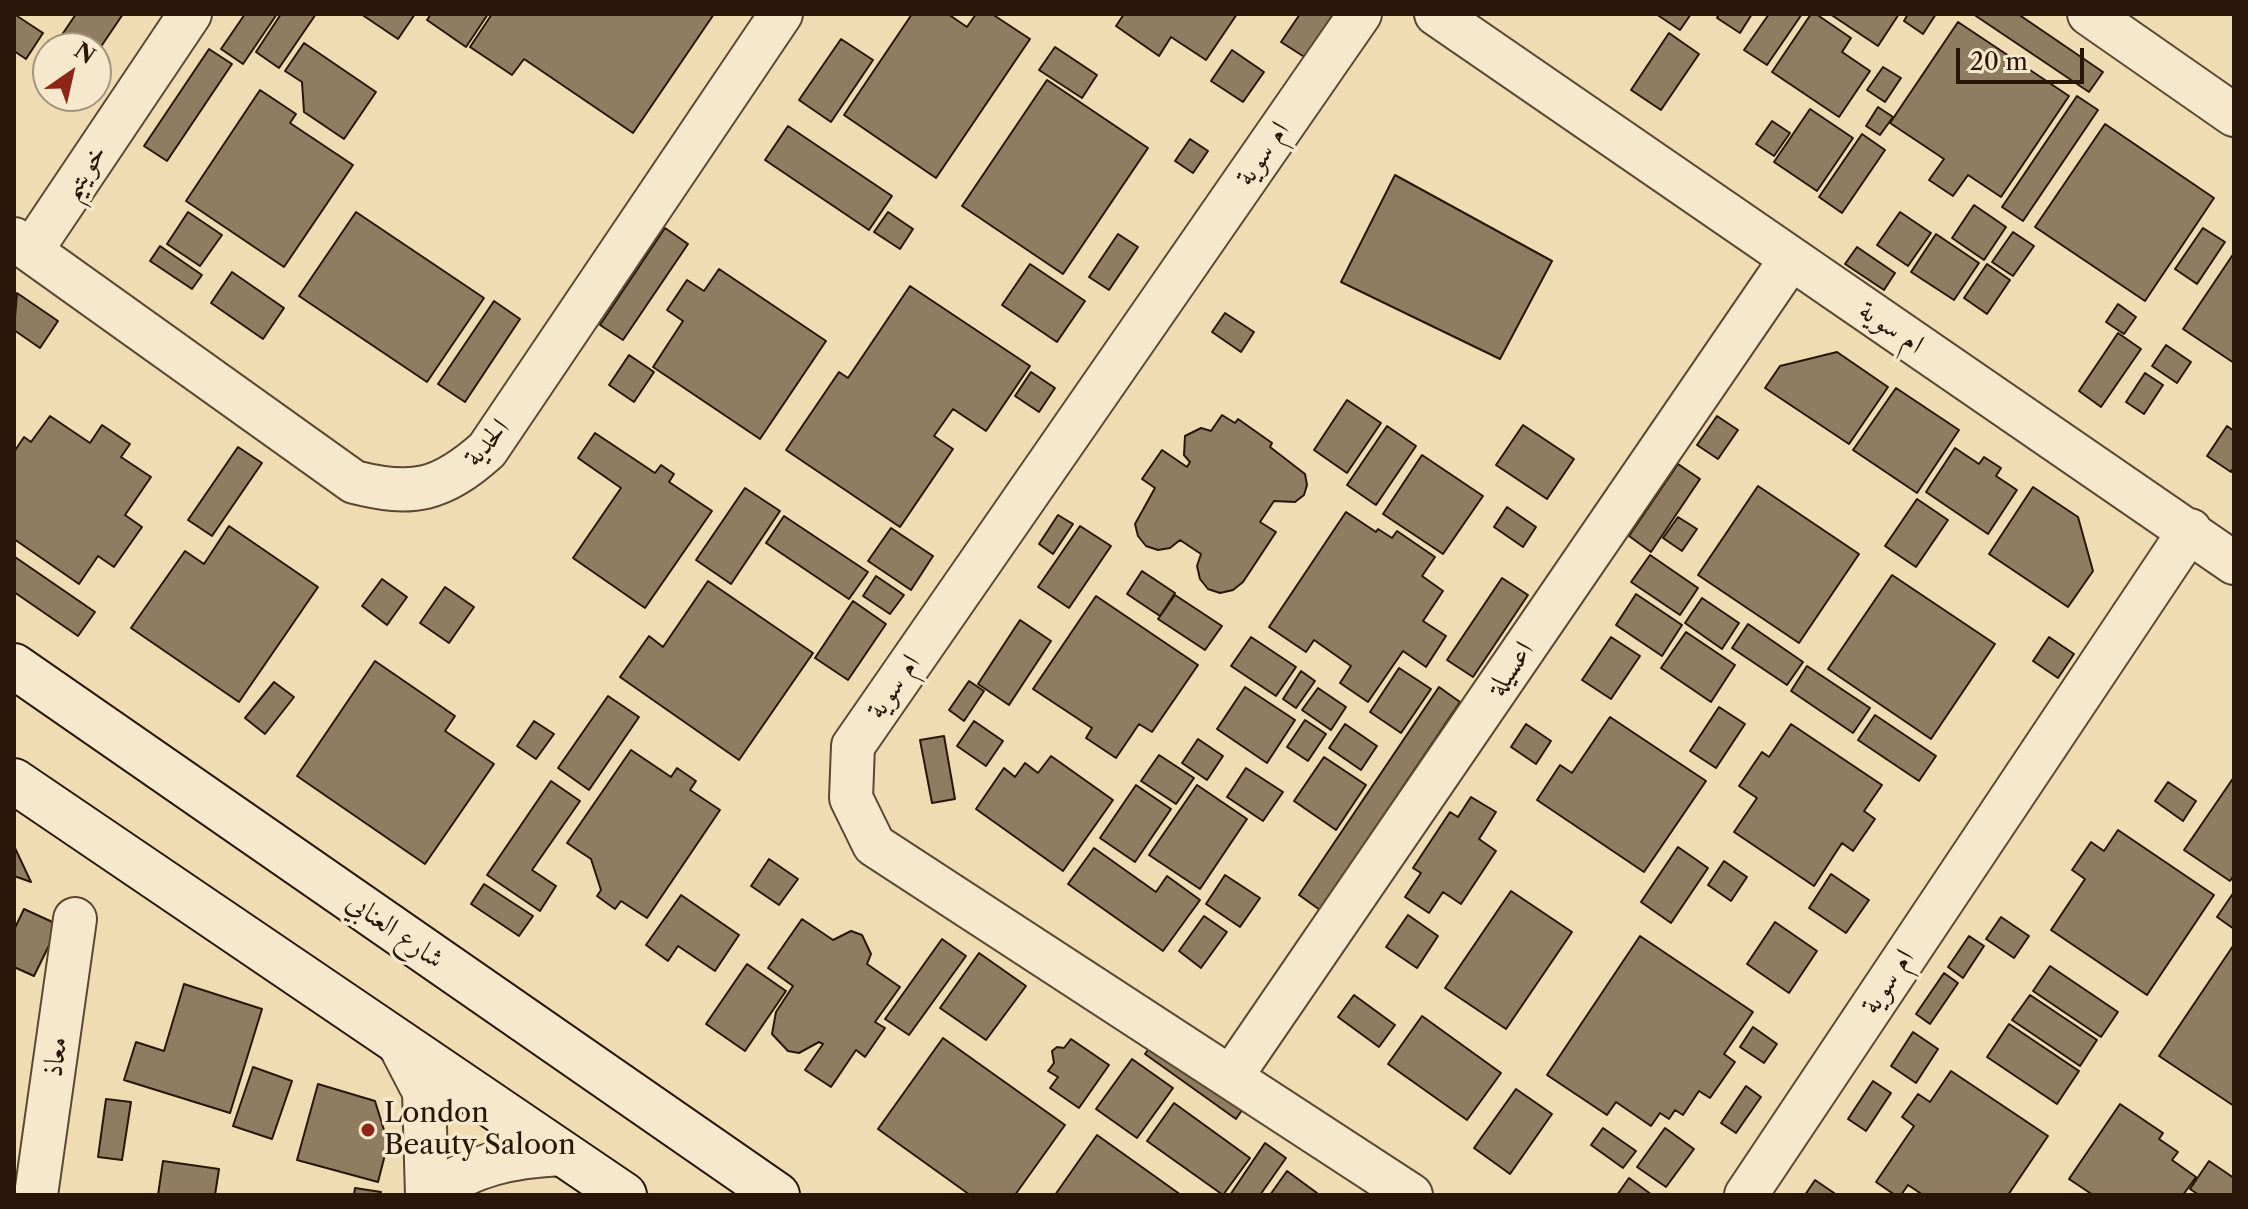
<!DOCTYPE html>
<meta charset="utf-8">
<style>
body{margin:0}
#map{position:relative;width:2248px;height:1209px;overflow:hidden;background:#f0dcb2;font-family:"Libre Caslon Text",serif}
canvas{display:block}
.frame{position:absolute;inset:0;border:16px solid #291609;pointer-events:none}
.north{position:absolute;left:32px;top:32px;width:80px;height:80px;box-sizing:border-box;background:#f5e8cd;border:2px solid #a3947f;border-radius:50%;rotate:34deg;font-size:22px;font-weight:700;line-height:32px;text-align:center;color:#291609}
.north::after{content:'';display:block;margin:auto;width:28px;height:36px;background:#8f2418;clip-path:polygon(50% 0,100% 100%,50% 72%,0 100%)}
.scale{position:absolute;left:1956px;top:48px;width:128px;height:36px;box-sizing:border-box;border:4px solid #291609;border-top:0;padding-left:10px;font-size:24px;line-height:28px;white-space:nowrap;color:#291609;-webkit-text-stroke:6px #f5e8cd;paint-order:stroke}
</style>
<div id="map">
<canvas width="2248" height="1209"></canvas>
<div class="frame"></div>
<div class="north">N</div>
<div class="scale">20 m</div>
</div>
<script>
const g = document.querySelector('canvas').getContext('2d');
g.lineJoin = 'round';
function fill(path, color) { g.fillStyle = color; g.fill(path, 'evenodd'); }
function trace(path, color, width, dash) { g.strokeStyle = color; g.lineWidth = width; g.lineCap = dash ? 'butt' : 'round'; g.setLineDash(dash || []); g.stroke(path); }
function write(font, color, halo, rows, align = 'center') {
  g.font = font + ' "Libre Caslon Text",Amiri,serif'; g.lineWidth = 7; g.setLineDash([]); g.textBaseline = 'middle'; g.strokeStyle = halo; g.fillStyle = color; for (const [text, x, y, turn = 0] of rows) {
    g.save(); g.translate(x, y); g.rotate((+turn || 0) * Math.PI / 180); g.textAlign = isNaN(turn) ? turn : align; if (halo) g.strokeText(text, 0, 0); g.fillText(text, 0, 0); g.restore();
  }
}
const building = new Path2D(`
 M14 14 43 33 26 59 14 51Z
 M76 14H123L96 54V48H53Z
 M245 14H277L243 64 221 49Z
 M281 14H316L279 68 256 52Z
 M361 14H415L398 39Z
 M431 14H488L466 47 427 20Z
 M492 14H714L633 133 524 59 512 75 470 47Z
 M912 14H948L967 27 976 14H992L1030 39 936 178 844 115Z
 M1124 14H1237L1206 60 1171 37 1159 56 1116 26Z
 M1300 14H1336L1306 58 1281 42Z
 M1656 14H1691L1680 30Z
 M1719 14H1752L1740 33 1717 18Z
 M1769 14H1802L1767 65 1744 50Z
 M1811 14H1816L1851 38 1842 52 1870 71 1839 117 1772 72Z
 M1830 14H1899L1878 46Z
 M1908 14H1936L1923 34 1904 21Z
 M1973 14H2018L2103 72 2089 92Z
 M1958 22 2069 96 2001 197 1968 175 1953 196 1929 180 1944 159 1890 123Z
 M1669 33 1699 54 1661 110 1631 90Z
 M841 39 873 60 831 122 799 100Z
 M304 43 376 92 344 139 304 112 302 82 285 71Z
 M1055 47 1097 75 1082 98 1039 70Z
 M209 49 232 64 167 161 144 146Z
 M1232 50 1264 72 1243 102 1211 81Z
 M1883 67 1901 78 1885 102 1867 90Z
 M1047 80 1148 148 1063 274 962 206Z
 M260 90 296 114 290 123 353 165 284 267 186 201Z
 M2077 96 2098 110 2023 221 2002 207Z
 M1878 107 1893 117 1880 135 1866 126Z
 M1810 109 1853 138 1817 191 1774 162Z
 M1772 121 1790 133 1774 156 1756 144Z
 M2105 124 2214 198 2145 301 2035 227Z
 M788 126 892 196 869 230 765 160Z
 M1862 134 1885 150 1842 213 1819 197Z
 M1190 139 1208 151 1193 173 1175 161Z
 M1395 175 1552 261 1500 359 1341 282Z
 M1974 205 2006 227 1984 260 1952 238Z
 M188 212 222 235 200 266 167 244Z
 M356 212 484 298 427 382 299 296Z
 M888 212 913 229 900 249 874 232Z
 M1900 212 1931 233 1908 266 1877 245Z
 M665 228 688 244 623 340 600 325Z
 M2203 228 2225 242 2197 284 2175 269Z
 M2013 232 2034 246 2013 276 1992 262Z
 M1118 234 1138 247 1109 290 1089 277Z
 M1936 234 1979 263 1954 300 1911 272Z
 M160 246 202 275 192 289 150 261Z
 M1857 247 1895 273 1884 290 1845 264Z
 M2234 253V363L2183 329Z
 M1030 264 1085 301 1057 342 1002 305Z
 M1987 264 2010 280 1987 314 1964 298Z
 M719 269 826 341 760 439 653 367 683 321 667 310 687 280 704 291Z
 M232 272 284 308 263 339 211 303Z
 M910 286 1030 366 986 431 953 409 934 436 953 449 900 527 786 450 839 372 848 378Z
 M17 293 58 321 40 348 14 330Z
 M494 301 520 319 465 402 438 384Z
 M2118 304 2136 317 2124 334 2106 322Z
 M1225 313 1254 332 1241 352 1212 332Z
 M2118 333 2141 349 2101 407 2079 391Z
 M2166 345 2191 362 2177 383 2152 366Z
 M1837 352 1888 387 1849 444 1765 388 1780 366Z
 M629 355 654 372 634 402 609 385Z
 M1031 372 1055 388 1039 412 1015 396Z
 M2145 373 2163 385 2144 414 2126 402Z
 M1896 388 1959 430 1917 493 1853 450Z
 M1347 400 1381 423 1347 473 1314 450Z
 M1222 415 1235 423 1238 419 1272 443 1270 447 1305 474 1307 485 1304 495 1295 502 1274 501 1260 522 1276 532 1243 582 1233 590 1220 593 1208 589 1200 579 1197 566 1201 554 1180 540 1170 548 1158 550 1146 546 1138 536 1135 524 1155 488 1142 479 1162 450 1187 467 1190 462 1184 455 1185 436 1201 428 1211 431Z
 M50 416 90 443 102 425 130 444 121 457 151 477 125 515 142 527 114 567 98 556 79 584 14 539V452L24 437 31 442Z
 M1717 416 1738 430 1718 459 1697 445Z
 M1523 425 1574 459 1547 499 1496 465Z
 M1387 426 1416 446 1376 505 1347 485Z
 M2227 426 2234 431V467L2231 472 2207 456Z
 M595 433 655 473 661 465 674 474 669 482 712 511 645 608 573 558 621 488 578 458Z
 M238 447 262 463 212 536 188 520Z
 M1955 448 1979 464 1984 457 2001 468 1996 476 2017 490 1988 534 1926 492Z
 M1422 455 1483 496 1443 554 1383 514Z
 M1678 464 1700 479 1651 552 1629 536Z
 M1758 486 1859 554 1799 643 1698 575Z
 M2033 487 2078 517 2093 571 2068 607 1989 554Z
 M745 488 780 511 731 584 696 560Z
 M1917 499 1948 520 1916 567 1885 546Z
 M1507 507 1536 527 1523 547 1494 527Z
 M1346 512 1376 532 1378 529 1392 538 1397 531 1435 557 1422 576 1443 591 1423 621 1446 636 1426 667 1403 651 1368 702 1340 683 1351 666 1314 640 1306 652 1269 627Z
 M1058 515 1073 524 1053 554 1039 544Z
 M784 516 868 572 849 599 766 543Z
 M1678 517 1697 529 1682 551 1663 538Z
 M229 526 318 587 239 702 131 628 185 551 204 564Z
 M1080 526 1111 546 1069 608 1038 587Z
 M891 528 933 556 911 590 868 561Z
 M1650 555 1698 588 1680 615 1631 582Z
 M15 557 95 612 78 636 14 592Z
 M1142 571 1175 593 1160 616 1127 594Z
 M1892 575 1995 644 1931 739 1828 669Z
 M876 576 904 595 890 614 863 596Z
 M1502 578 1528 595 1473 677 1447 660Z
 M382 579 407 597 387 625 362 606Z
 M708 581 813 653 739 760 620 677 649 636 663 647Z
 M445 587 474 607 449 643 420 623Z
 M1636 594 1682 625 1662 656 1616 625Z
 M1175 595 1222 626 1205 650 1158 619Z
 M1096 596 1198 665 1152 732 1139 724 1116 758 1086 738 1092 728 1033 689Z
 M1702 598 1739 623 1722 649 1685 623Z
 M853 601 886 624 848 680 815 658Z
 M1020 620 1051 641 1009 705 978 684Z
 M1748 624 1803 662 1787 685 1732 648Z
 M1686 632 1735 665 1711 702 1661 668Z
 M1251 637 1296 667 1276 696 1231 666Z
 M1611 637 1640 656 1611 699 1582 680Z
 M2049 637 2074 654 2058 678 2033 661Z
 M375 661 455 716 445 731 494 764 425 864 297 776Z
 M1807 666 1870 708 1853 733 1791 691Z
 M1399 668 1431 689 1401 733 1370 712Z
 M1301 671 1315 681 1296 708 1283 699Z
 M969 681 984 691 964 721 949 710Z
 M274 682 294 697 265 734 245 718Z
 M1245 687 1295 720 1267 763 1217 729Z
 M1439 687 1460 702 1320 910 1299 895Z
 M1318 688 1346 707 1331 730 1302 710Z
 M608 696 639 717 589 790 558 768Z
 M1719 707 1745 724 1716 768 1690 751Z
 M1875 715 1936 756 1919 781 1858 740Z
 M1610 717 1706 781 1644 872 1537 800 1560 765 1572 773Z
 M1305 720 1326 734 1308 761 1287 747Z
 M534 721 554 734 536 759 517 746Z
 M974 721 1003 741 986 766 957 746Z
 M1345 724 1377 746 1361 770 1329 748Z
 M1526 724 1551 741 1536 764 1511 747Z
 M1791 724 1882 785 1864 811 1875 819 1853 851 1842 843 1814 886 1734 832 1757 798 1739 786 1762 752 1769 757Z
 M944 736 955 799 932 803 920 740Z
 M1198 739 1223 756 1207 780 1182 763Z
 M631 750 671 777 677 768 696 781 690 790 720 810 647 918 621 901 615 909 597 896 601 890 591 859 567 843Z
 M1159 755 1194 778 1176 804 1141 781Z
 M1051 756 1113 800 1063 871 976 809 1004 768 1015 777 1025 763 1038 773Z
 M1324 757 1366 785 1336 830 1294 801Z
 M1246 768 1283 792 1263 821 1227 797Z
 M2234 777V875L2230 881 2184 850Z
 M551 781 580 801 532 870 556 886 540 911 487 875Z
 M2168 782 2196 801 2183 821 2155 801Z
 M1136 785 1171 809 1135 862 1100 838Z
 M1197 785 1247 819 1200 889 1149 855Z
 M1471 797 1496 812 1479 839 1496 851 1461 904 1443 892 1429 913 1405 897 1421 873 1413 868 1450 812 1458 817Z
 M2118 830 2214 895 2147 995 2051 930 2085 879 2072 870 2091 842 2104 851Z
 M14 846 31 882 14 876Z
 M1678 847 1708 868 1671 923 1641 902Z
 M1094 848 1156 892 1167 876 1200 900 1163 951 1068 884Z
 M769 859 798 879 779 905 751 886Z
 M1724 861 1747 877 1731 901 1708 885Z
 M1831 874 1869 900 1846 933 1809 908Z
 M1225 875 1260 898 1240 927 1206 904Z
 M484 884 533 916 519 936 471 904Z
 M1511 891 1572 932 1506 1029 1445 988Z
 M2234 892V929L2217 917Z
 M681 895 739 935 715 971 678 946 668 961 646 945Z
 M24 909 59 925 34 976 14 967V930Z
 M1408 915 1438 936 1417 968 1386 947Z
 M1204 916 1227 932 1201 968 1179 951Z
 M2001 917 2029 936 2014 958 1986 939Z
 M802 919 833 940 851 931 862 935 871 954 867 964 900 987 875 1022 885 1028 865 1057 856 1050 831 1087 805 1070 823 1044 819 1042 799 1053 788 1051 772 1034 776 1012 793 986 768 968Z
 M1775 922 1817 951 1789 993 1747 964Z
 M1640 936 1753 1012 1724 1054 1735 1062 1710 1098 1699 1091 1683 1115 1675 1110 1669 1119 1660 1113 1651 1126 1616 1102 1607 1115 1547 1075Z
 M1969 936 1984 946 1963 978 1948 967Z
 M942 939 966 956 909 1035 885 1019Z
 M2233 946 2234 947V1106L2159 1056Z
 M979 953 1026 986 986 1040 940 1008Z
 M747 964 786 991 745 1051 706 1024Z
 M2050 966 2118 1012 2101 1037 2033 991Z
 M1944 973 1958 983 1930 1024 1916 1014Z
 M184 984 262 1009 230 1113 124 1080 136 1042 164 1051Z
 M1354 995 1395 1025 1379 1047 1338 1017Z
 M2030 995 2097 1040 2080 1066 2012 1020Z
 M1422 1016 1501 1073 1467 1120 1388 1064Z
 M2009 1024 2079 1071 2057 1104 1987 1057Z
 M1753 1027 1777 1044 1764 1063 1740 1047Z
 M1913 1032 1938 1049 1916 1083 1891 1066Z
 M1158 1036 1248 1101 1236 1119 1145 1054Z
 M943 1038 1065 1125 1015 1195H970L878 1129Z
 M1071 1039 1109 1065 1079 1108 1050 1088 1058 1077 1048 1071 1054 1063 1052 1051 1057 1047 1064 1048Z
 M1132 1059 1173 1088 1137 1138 1096 1109Z
 M253 1067 292 1081 272 1139 233 1126Z
 M1951 1071 2048 1136 2008 1195H1923L1908 1185 1901 1195H1895L1876 1182 1914 1126 1902 1117 1918 1094 1930 1102Z
 M1873 1081 1891 1093 1866 1131 1848 1119Z
 M318 1084 375 1101 388 1143 378 1182 297 1160Z
 M1746 1086 1761 1097 1736 1133 1721 1123Z
 M1516 1089 1552 1114 1510 1174 1474 1148Z
 M106 1099 131 1102 122 1160 98 1157Z
 M1174 1103 1250 1158 1223 1195 1147 1141Z
 M2120 1104 2163 1133 2159 1139 2178 1152 2172 1160 2196 1177 2183 1195H2093L2069 1179Z
 M1603 1128 1636 1151 1623 1168 1591 1145Z
 M1665 1128 1694 1149 1666 1187 1637 1167Z
 M1097 1135 1181 1195H1055Z
 M1265 1143 1286 1158 1260 1195H1230Z
 M163 1161 219 1169 215 1195H158Z
 M2209 1161 2234 1178V1195H2199L2190 1189Z
 M1287 1171 1317 1193 1315 1195H1270Z
 M1629 1178 1652 1195H1617Z
 M1815 1180 1837 1195H1805Z
 M355 1188 381 1192 380 1195H354Z`);
fill(building, '#907d61');
trace(building, '#291609', 2);
const street = new Path2D(`
 M1360 14 853 746 851 798 874 845 1411 1195
 M1436 14 2234 563
 M2089 14 2234 115
 M14 239 354 482C413 497 441 491 487 450L781 14
 M31 251 190 14
 M398 1042 424 1092 427 1195
 M1231 1077 1790 260
 M36 1195 75 919
 M429 1195C471 1165 512 1156 563 1154
 M1746 1195 2190 530`);
const secondary = new Path2D(`
 M14 666 777 1195
 M14 781 624 1195`);
trace(street, '#5b4833', 46);
trace(secondary, '#291609', 48);
trace(street, '#f5e8cd', 42);
trace(secondary, '#f5e8cd', 44);
for (const [x, y, r, color] of [
 [368,1130,8,"#8f2418"]
]) { const dot = new Path2D(); dot.arc(x, y, r, 0, 2 * Math.PI); g.fillStyle = color; g.fill(dot); trace(dot, '#f5e8cd', 3); }
write('28px', '#291609', '#f5e8cd', [
 ["ام سوية",1263,154,-55],
 ["خويتيم",84,172,-56],
 ["ام سوية",1891,328,34],
 ["الحدية",487,443,-49],
 ["اعسيلة",1511,669,-56],
 ["ام سوية",894,687,-55],
 ["شارع العنابي",395,931,35],
 ["ام سوية",1888,982,-56],
 ["معاذ",56,1057,-82]
]);
write('28px', '#291609', '#f5e8cd', [
 ["London",384,1114],
 ["Beauty Saloon",384,1146]
], 'left');
</script>
